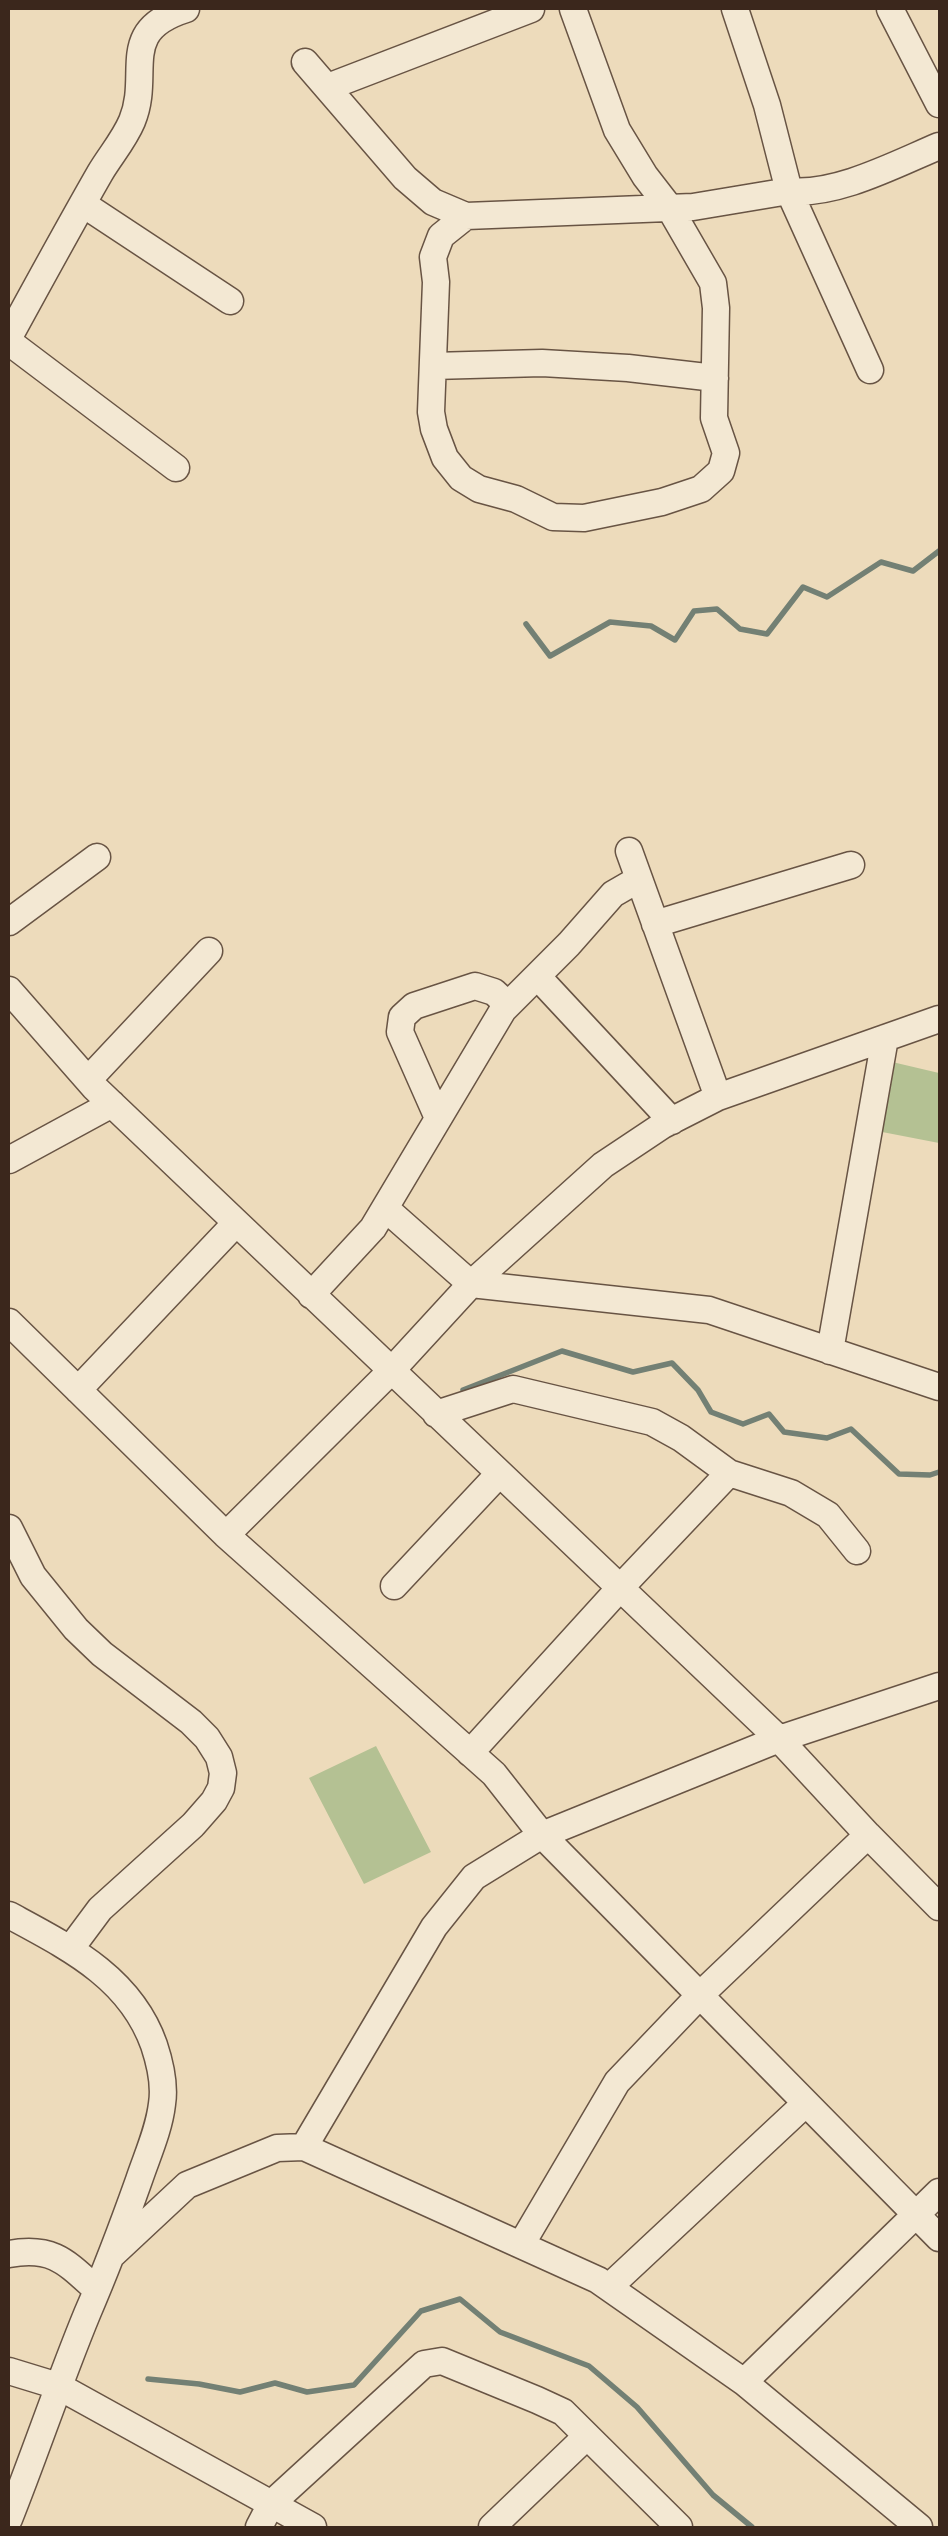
<!DOCTYPE html>
<style>
body{margin:0}
#map{position:relative;width:948px;height:2536px;overflow:hidden;background:#eddbbb;font-family:"Gentium Book Plus",serif}
canvas{display:block}
.frame{position:absolute;inset:0;border:10px solid #3b271c;pointer-events:none}
</style>
<div id="map">
<canvas width="948" height="2536"></canvas>
<div class="frame"></div>
</div>
<script>
const g = document.querySelector('canvas').getContext('2d');
g.lineJoin = 'round';
function fill(path, color) { g.fillStyle = color; g.fill(path, 'evenodd'); }
function trace(path, color, width, dash) { g.strokeStyle = color; g.lineWidth = width; g.lineCap = dash ? 'butt' : 'round'; g.setLineDash(dash || []); g.stroke(path); }
fill(new Path2D(`
 M888 1061 939 1073V1143L877 1131Z
 M376 1746 431 1852 364 1884 309 1778Z`), '#b4c193');
trace(new Path2D(`
 M526 624 550 656 610 622 651 626 675 640 694 611 717 609 740 629 767 634 803 587 827 597 881 562 913 571 939 551
 M463 1390 562 1351 633 1372 672 1363 698 1390 711 1412 743 1424 769 1414 784 1432 827 1438 851 1429 899 1474 930 1475 939 1472
 M148 2379 199 2384 240 2392 275 2383 307 2392 354 2385 421 2311 460 2299 500 2332 589 2366 637 2407 713 2495 752 2527`), '#738074', 5.5);
const minor = new Path2D(`
 M890 9 939 104
 M305 62 405 178 433 202 466 216 693 207 789 191 767 105 735 9
 M328 87 531 9
 M789 191 870 370
 M789 191C836 196 896 164 939 146
 M83 204 230 301
 M466 216 441 236 433 257 436 282 431 412 434 429 445 458 461 478 479 489 516 499 553 517 584 518 662 502 701 489 721 471 726 453 714 418 716 308 713 283 669 207 645 176 617 130 573 9
 M9 337C39 282 69 227 100 173 110 156 124 140 132 121 152 73 116 31 186 9
 M9 342 176 468
 M433 366 542 363 628 368 715 378
 M629 851 718 1097
 M9 922 97 857
 M655 924 851 865
 M537 976 672 1121
 M9 990 94 1087 779 1739 868 1835 939 1907
 M88 1080 209 951
 M438 1118 400 1032 402 1017 414 1006 475 986 494 992 508 1005
 M9 1160 112 1104
 M385 1208 471 1284 709 1310 939 1387
 M311 1295 373 1228 503 1010 569 944 613 894 639 879
 M9 1322 226 1535 494 1774 542 1835 939 2238
 M830 1351 885 1038
 M78 1390 236 1223
 M436 1414 513 1389 652 1422 681 1438 729 1473 791 1493 828 1515 857 1551
 M9 1528 33 1576 76 1629 102 1654 191 1722 207 1738 219 1757 223 1773 221 1788 214 1801 193 1825 100 1909 71 1948
 M226 1535 391 1371 471 1284 603 1165 663 1125 718 1097 939 1019
 M394 1586 499 1474
 M470 1753 620 1588 729 1473
 M9 1915C68 1947 130 1977 154 2045 160 2063 165 2085 162 2104 159 2130 147 2156 139 2180 123 2225 106 2270 87 2314 59 2382 36 2451 9 2519
 M304 2147 434 1927 474 1877 542 1835 779 1739 939 1686
 M521 2245 617 2082 700 1995 868 1835
 M9 2254C53 2246 66 2262 97 2290
 M112 2255 187 2185 277 2148 304 2147 598 2280 744 2382 919 2527
 M609 2287 806 2103
 M9 2371 58 2386 313 2527
 M744 2382 939 2192
 M259 2527 271 2504 424 2364 442 2361 537 2400 563 2412 679 2527
 M492 2527 587 2436`);
trace(minor, '#685444', 29);
trace(minor, '#f3e8d3', 26);
</script>
